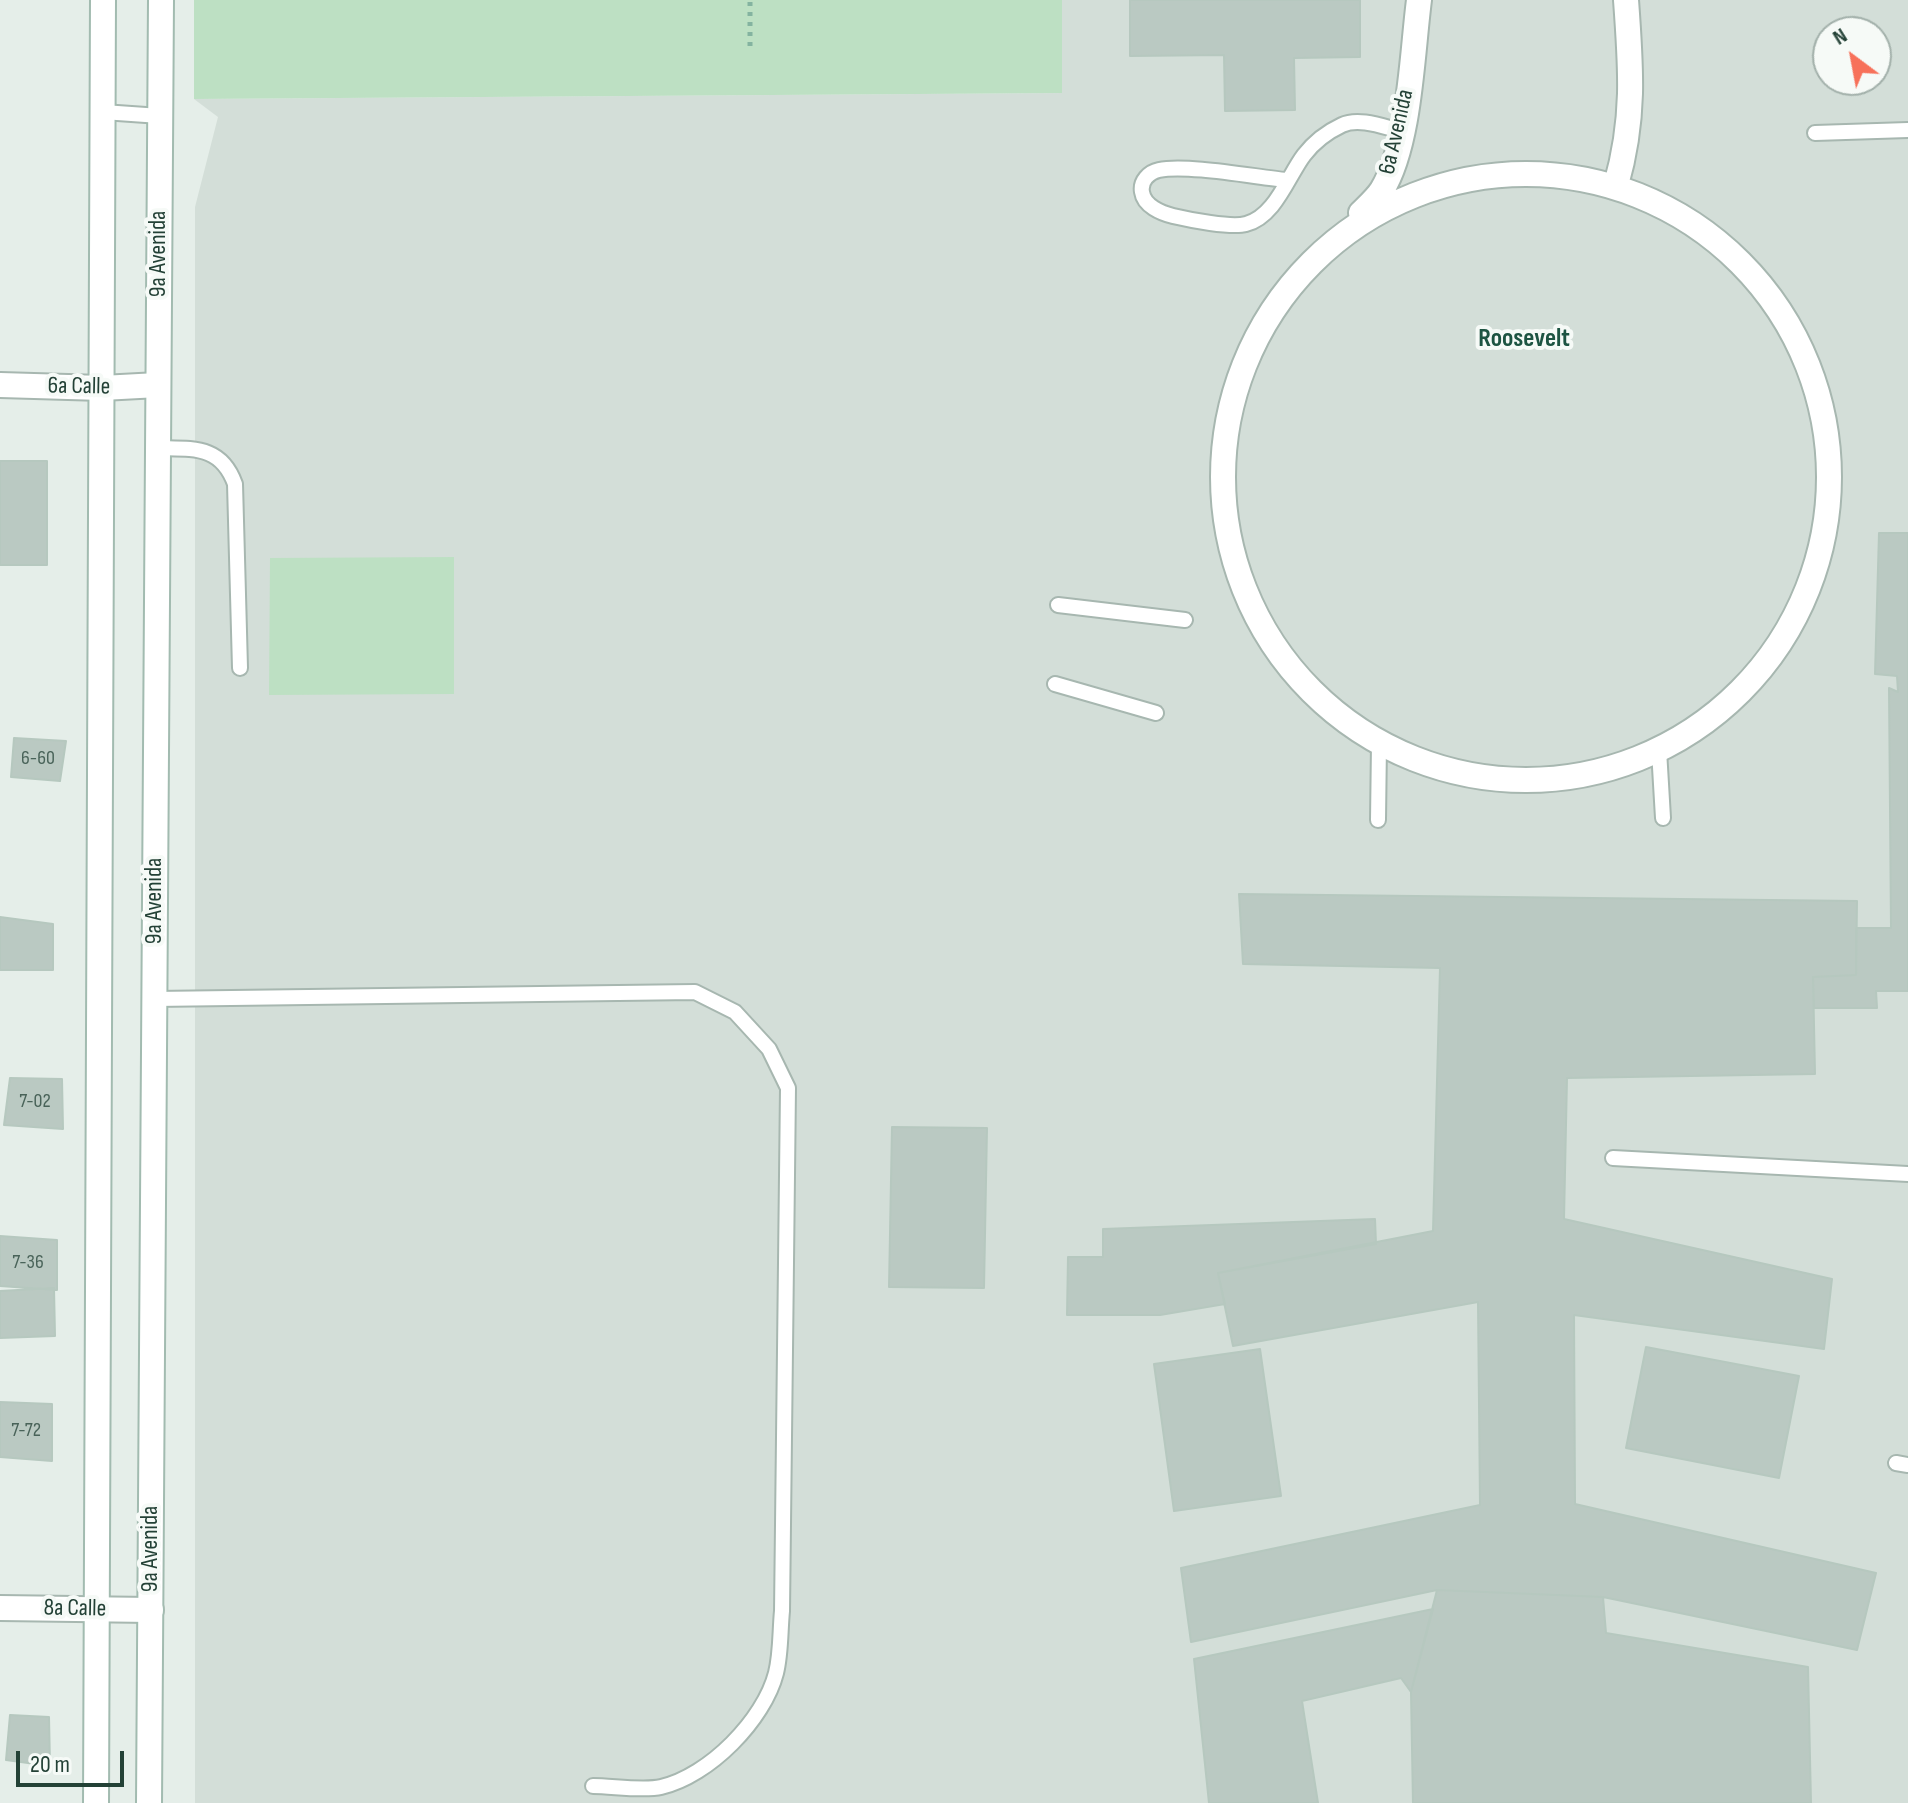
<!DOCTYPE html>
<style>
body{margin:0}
#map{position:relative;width:1908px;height:1803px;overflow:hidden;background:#e5eee9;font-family:"Sofia Sans Condensed",sans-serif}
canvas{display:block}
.north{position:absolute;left:1812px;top:16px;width:80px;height:80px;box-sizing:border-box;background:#f6faf7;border:2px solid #a2b0aa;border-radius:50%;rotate:328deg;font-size:22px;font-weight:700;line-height:32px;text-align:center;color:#234136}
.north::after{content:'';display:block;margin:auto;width:28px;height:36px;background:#f7715a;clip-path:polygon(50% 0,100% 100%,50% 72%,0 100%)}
.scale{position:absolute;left:16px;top:1751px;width:108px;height:36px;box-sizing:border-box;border:4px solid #234136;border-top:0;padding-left:10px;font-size:24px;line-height:28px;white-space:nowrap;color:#234136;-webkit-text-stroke:6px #f6faf7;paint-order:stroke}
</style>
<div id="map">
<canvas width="1908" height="1803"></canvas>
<div class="north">N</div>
<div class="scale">20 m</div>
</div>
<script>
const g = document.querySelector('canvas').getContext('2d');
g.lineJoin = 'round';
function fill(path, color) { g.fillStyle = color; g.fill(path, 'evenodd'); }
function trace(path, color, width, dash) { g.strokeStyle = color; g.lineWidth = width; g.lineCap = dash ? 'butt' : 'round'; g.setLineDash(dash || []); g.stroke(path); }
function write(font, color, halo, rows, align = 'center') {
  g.font = font + ' "Sofia Sans Condensed",sans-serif'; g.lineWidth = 8; g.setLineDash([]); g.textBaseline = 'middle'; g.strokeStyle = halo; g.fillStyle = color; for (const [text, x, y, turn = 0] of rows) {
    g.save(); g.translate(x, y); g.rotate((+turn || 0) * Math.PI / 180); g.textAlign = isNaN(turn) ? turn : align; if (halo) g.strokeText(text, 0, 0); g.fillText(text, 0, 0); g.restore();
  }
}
fill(new Path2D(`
 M1062 0H1908V1803H195V207L218 117 194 99 1062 93ZM1828 32H1876V80H1828Z`), '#d3ded8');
fill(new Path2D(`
 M194 0H1062V93L194 99Z
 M454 557V694L269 695 270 558Z`), '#bde0c3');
const building = new Path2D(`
 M1130 0H1360V57L1294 58 1295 110 1225 111 1224 55 1130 56Z
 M0 461H47V565H0Z
 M1879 533H1908V991H1876L1877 1008H1814L1813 977 1856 975V928H1891L1889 688 1898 692 1897 676 1875 674Z
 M14 738 66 741 60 781 11 777Z
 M1239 894 1857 901 1856 975 1813 977 1815 1074 1567 1078 1564 1219 1832 1279 1824 1349 1574 1315 1575 1504 1876 1573 1857 1650 1603 1597 1437 1590 1191 1642 1181 1568 1480 1505 1478 1302 1233 1346 1218 1273 1433 1231 1440 968 1243 964Z
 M0 917 53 924V970H0Z
 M10 1078 62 1079 63 1129 4 1125Z
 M892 1127 987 1128 984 1288 889 1287Z
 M1375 1219 1376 1244 1218 1273 1225 1304 1160 1315H1067L1068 1257H1103V1229Z
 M0 1236 57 1240V1290L0 1286Z
 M54 1288 55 1336 0 1338V1291Z
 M1646 1347 1799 1376 1779 1478 1626 1448Z
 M1260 1349 1281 1496 1174 1511 1154 1364Z
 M0 1402 52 1404V1461L0 1457Z
 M1437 1590 1603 1597 1606 1633 1808 1667 1811 1803H1413L1411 1692Z
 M1433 1609 1411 1692 1401 1678 1302 1701 1318 1803H1209L1194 1659Z
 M10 1715 49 1717 50 1766 6 1760Z`);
fill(building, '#bac9c2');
trace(building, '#b6c8bf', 2);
const service = new Path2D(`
 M103 112 160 116
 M1815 133 1908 130
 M1286 180C1255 177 1186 164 1159 170 1149 172 1140 181 1142 192 1144 206 1161 213 1173 216 1190 220 1231 228 1246 224 1275 217 1288 176 1304 155 1314 142 1327 132 1342 125 1359 117 1384 127 1401 131
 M158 448C193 449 221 445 235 484L240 668
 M1058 605 1185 620
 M1055 684 1156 713
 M1659 750 1663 818
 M1378 820 1379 744
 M154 999 695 992 735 1012 769 1049 788 1088 782 1611C780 1631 781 1653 776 1673 764 1720 709 1776 661 1787 643 1791 612 1786 593 1786
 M1613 1158 1908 1174
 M1896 1463 1908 1465`);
const minor = new Path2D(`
 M1223 477a303 303 0 1 1 606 0a303 303 0 1 1-606 0Z
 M1616 185C1635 119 1631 68 1626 0
 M1361 213C1368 206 1377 198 1382 190 1410 144 1412 54 1419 0
 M0 385 102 388 158 385
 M0 1608 151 1610`);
const secondary = new Path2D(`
 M96 1803 103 0
 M149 1803 161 0`);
trace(service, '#a7b7b0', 18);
trace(minor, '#a7b7b0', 28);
trace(secondary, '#a2bbb0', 28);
trace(new Path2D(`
 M750 46V0`), '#84b3a0', 5, [4, 6]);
trace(service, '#fff', 14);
trace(minor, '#fff', 24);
trace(secondary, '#fff', 24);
write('20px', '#496359', null, [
 ["6-60",38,759],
 ["7-02",35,1102],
 ["7-36",28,1263],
 ["7-72",26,1431]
]);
write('24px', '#234136', '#f6faf7', [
 ["6a Avenida",1397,132,-77],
 ["9a Avenida",159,254,-90],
 ["6a Calle",79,387,1],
 ["9a Avenida",155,901,-90],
 ["9a Avenida",151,1549,-90],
 ["8a Calle",75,1609,1]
]);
write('bold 26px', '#1d5442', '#f6faf7', [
 ["Roosevelt",1524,339]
]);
</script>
